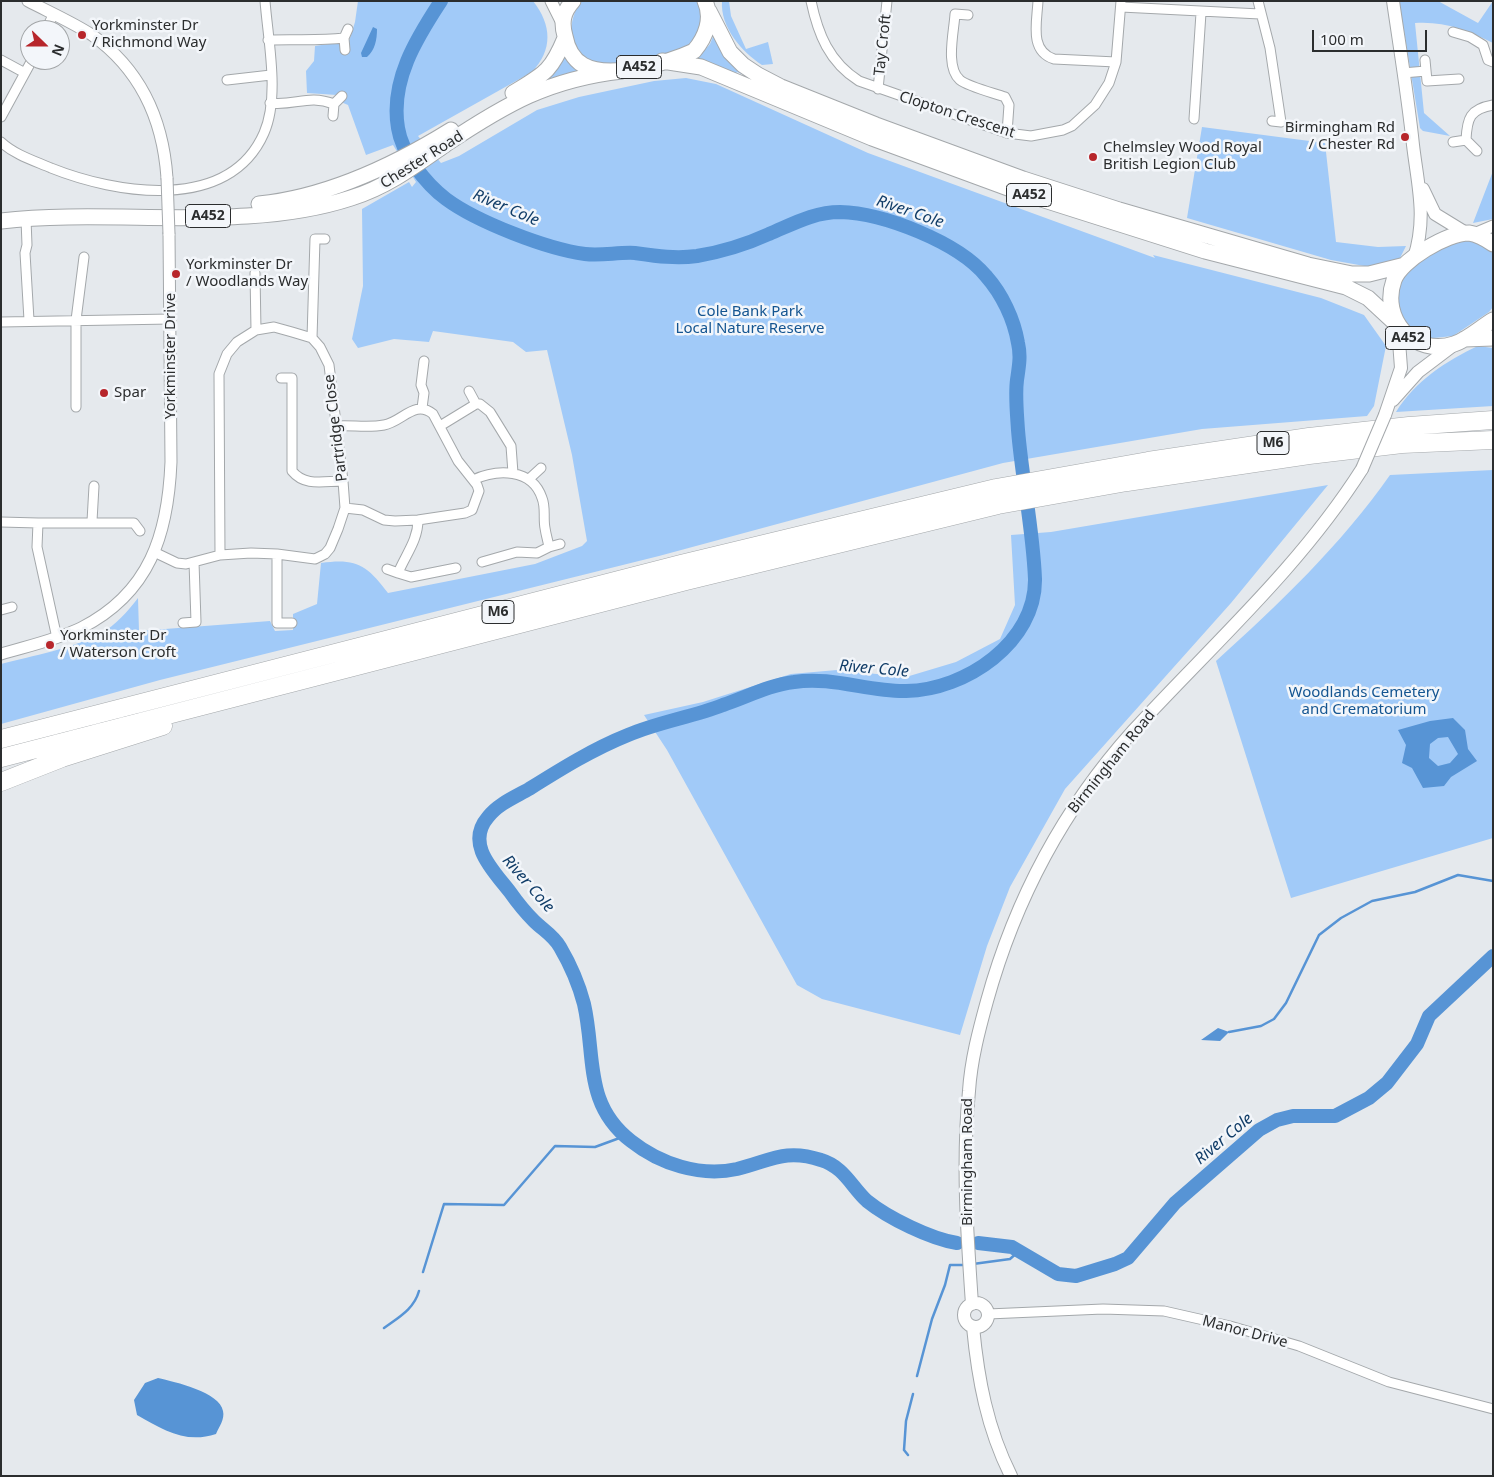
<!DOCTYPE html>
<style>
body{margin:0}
#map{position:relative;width:1494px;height:1477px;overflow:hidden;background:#e5e9ed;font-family:"Noto Sans",sans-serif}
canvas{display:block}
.frame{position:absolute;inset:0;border:2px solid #2b2d2e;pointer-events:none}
.north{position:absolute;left:20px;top:20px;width:50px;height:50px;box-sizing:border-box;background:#f3f6fa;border:1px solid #a3a6a8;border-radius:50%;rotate:112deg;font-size:14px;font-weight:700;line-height:20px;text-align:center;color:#2b2d2e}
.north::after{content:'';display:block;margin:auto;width:18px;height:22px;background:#b7262b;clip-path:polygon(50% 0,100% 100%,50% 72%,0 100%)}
.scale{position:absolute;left:1312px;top:30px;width:115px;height:22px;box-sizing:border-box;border:2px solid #2b2d2e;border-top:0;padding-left:6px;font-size:15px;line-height:18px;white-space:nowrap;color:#2b2d2e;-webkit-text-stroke:4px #f3f6fa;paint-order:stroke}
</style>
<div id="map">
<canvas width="1494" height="1477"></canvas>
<div class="frame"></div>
<div class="north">N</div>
<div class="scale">100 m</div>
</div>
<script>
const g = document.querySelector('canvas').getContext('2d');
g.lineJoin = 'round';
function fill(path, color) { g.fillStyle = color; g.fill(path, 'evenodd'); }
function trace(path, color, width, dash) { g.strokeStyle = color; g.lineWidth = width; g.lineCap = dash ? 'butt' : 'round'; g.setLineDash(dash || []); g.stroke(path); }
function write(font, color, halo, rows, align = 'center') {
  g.font = font + ' "Noto Sans",sans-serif'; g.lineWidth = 5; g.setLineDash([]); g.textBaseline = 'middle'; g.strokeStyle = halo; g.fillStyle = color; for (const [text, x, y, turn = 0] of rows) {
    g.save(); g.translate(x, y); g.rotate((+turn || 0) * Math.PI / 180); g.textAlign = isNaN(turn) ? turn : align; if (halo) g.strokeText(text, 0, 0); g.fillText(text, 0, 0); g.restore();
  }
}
fill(new Path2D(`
 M358 1H533C552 25 553 50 532 72L418 136 441 163 459 156 537 110 579 97 654 81 686 78 716 84 868 153 1155 258 1153 255 1321 298 1364 315 1386 346 1374 406 1367 416 1202 429 1003 463 659 556 160 680 1 724V664C31 656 75 648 101 633 115 626 128 611 138 598L139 631 270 621 275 631 293 630V614L317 604 321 563C356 558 367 565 388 593L535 564 582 546 587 541 572 455 547 350 526 352 513 342 433 331 429 342 394 339 358 348 352 339 363 286 362 209 409 182 412 187 416 182 393 145 366 155 348 105 341 102 347 94 343 92 337 95 307 93 306 71 314 61 315 46 349 41 355 22Z
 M581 1H698C701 12 703 25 698 35 694 43 686 49 678 52 667 57 618 65 606 64 570 61 563 27 581 1Z
 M722 1H729L731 16 746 49 768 42 773 64 762 65C742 52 720 27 722 1Z
 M1399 1H1438L1478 23 1493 1V43C1467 30 1444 21 1415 23L1424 113 1450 136 1423 131 1420 128Z
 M714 34 753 79 737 72 735 75 695 61 710 44Z
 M564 53 570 64 585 74 531 92Z
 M1202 127 1325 143 1336 242 1378 247 1406 246 1400 258 1370 267 1331 260 1187 218Z
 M1493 171V219L1473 223Z
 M1462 239 1477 242 1493 253V307L1489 312 1453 336 1424 339 1401 322 1394 299 1404 271 1415 262Z
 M1478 346 1493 348V406L1396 412C1415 381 1446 361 1478 346Z
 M1493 470V838L1291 898 1216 661C1279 604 1341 545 1390 475Z
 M1328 485 1231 603 1065 789 1010 887 987 946 960 1035 822 999 797 985 667 750 644 715 703 702 791 674 837 670 906 677 956 662 1000 639 1015 605 1011 535 1051 532Z`), '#a1caf8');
fill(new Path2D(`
 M373 27 377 29C377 40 375 50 367 57H362L361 53Z
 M1453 718 1465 730 1468 749 1477 761 1451 777 1444 786 1423 788 1412 768 1402 763 1406 745 1398 730 1430 721ZM1448 737 1458 754 1450 763 1438 766 1429 758 1430 744 1438 738Z
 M1218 1028 1229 1032 1220 1041 1201 1040Z
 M158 1378C175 1382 220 1392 223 1411 225 1419 219 1427 216 1434 186 1444 163 1430 137 1415L134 1400 145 1383Z`), '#5794d5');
trace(new Path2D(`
 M1229 1032 1261 1026 1274 1019 1286 1003 1319 935 1341 918 1372 901 1415 892 1458 875 1493 881
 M973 1264 1010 1259 1019 1251
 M423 1272 444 1204 504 1205 555 1146 595 1147 625 1136
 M384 1328C399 1317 414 1309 419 1291
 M917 1376 932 1319 945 1285 950 1265H965
 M908 1455 904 1450 906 1421 913 1394`), '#5794d5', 2.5);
trace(new Path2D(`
 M441 1C416 39 390 81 398 128 402 154 426 184 446 199 477 222 547 249 585 254 602 256 618 252 635 253 656 256 676 259 697 256 721 252 747 244 769 234 793 224 814 212 840 212 883 213 958 242 986 276 1002 294 1014 319 1018 343 1021 356 1019 366 1017 380 1015 395 1017 414 1018 430 1022 479 1033 529 1035 579 1036 642 966 690 906 691 869 692 832 676 794 682 769 685 747 697 723 705 692 717 659 722 628 735 593 749 561 769 529 789 515 797 498 804 488 817 465 844 493 870 510 892 517 902 525 912 534 921 543 930 553 935 560 947 570 964 579 985 584 1004 596 1056 583 1104 631 1141 660 1164 700 1177 737 1169 770 1161 785 1148 821 1160 844 1167 851 1186 867 1201 888 1218 931 1239 957 1243
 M978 1243 1012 1247 1058 1274 1076 1276 1115 1264 1128 1258 1175 1203 1259 1130 1277 1120 1293 1116H1335L1369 1098 1387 1083 1417 1044 1429 1016 1493 956`), '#5794d5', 14);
const minor = new Path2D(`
 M811 1C818 34 829 62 859 81L1007 133 1031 136 1063 130 1072 126 1095 105 1109 83 1116 62 1121 1
 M1038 1C1037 22 1029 51 1054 59L1116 62
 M1258 1 1270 48 1281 122 1272 121
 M1121 7 1260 14
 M968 15 955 14C954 32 945 67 960 80 969 87 994 93 1005 97L1009 105 1007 133
 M46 30 53 15
 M1453 32 1470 37 1483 45 1488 60 1493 62
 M268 40C294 39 319 41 344 38
 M345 50 344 38 348 29
 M1 60 25 73
 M1425 60 1427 81 1459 79
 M1403 73 1426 71
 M227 80 271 75
 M878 89 887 1
 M270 103C296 106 308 94 334 104
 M333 116 334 104 342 96
 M1 117 32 60
 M1194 119 1201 13
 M1466 140 1477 151
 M1 142C15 155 35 161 51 168 116 194 229 213 264 133 280 97 268 40 265 1
 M1453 142 1466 140C1467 118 1470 109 1493 105
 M26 219 27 245 25 253 29 320
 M255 273 256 330
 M1 322 171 319
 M312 338 315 239H325
 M281 378H292V471C305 487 324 481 343 481
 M469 391 476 404
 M76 407V320L84 257
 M422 408 424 393 421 385 424 361
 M337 426C352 425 369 428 384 425 402 422 415 399 433 414L458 461 477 485 479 491 472 510 465 513 418 520 395 521 384 520 363 510 345 508
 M440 426 476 404H480L490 412 511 446 513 473
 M529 479 541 468
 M473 480C497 469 532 468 542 498 546 508 543 518 545 528 546 535 548 541 549 547L537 553 517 552 482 562
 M418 520C418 540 406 554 398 573L411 577 456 568
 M92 521 94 486
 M1 522 38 523
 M549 547 560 544
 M154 552 177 563 186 564 220 555 251 553 277 554 315 559 325 554 330 548 338 529 345 508 343 481 329 365 320 347 312 338 292 332 274 327 256 330 237 342 227 354 219 374 220 555
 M277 554V623H292
 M387 569 398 573
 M1 610 12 607
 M183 623 196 622 194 562
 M57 638 37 547 38 523H134L140 531
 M988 1314 1103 1309 1164 1311 1230 1326 1299 1346 1389 1382 1493 1409`);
const tertiary = new Path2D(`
 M28 1C49 12 72 22 92 35 141 70 163 119 167 178
 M551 1 562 23
 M1474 234 1493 226
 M1 654C28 646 56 640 81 628 150 593 168 534 171 462L169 234`);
const secondary = new Path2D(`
 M1393 1C1400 49 1408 97 1413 145 1418 187 1427 217 1414 258
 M1423 189 1435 214 1466 233
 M1393 400 1418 372 1455 344
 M1385 415 1401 368 1398 328
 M964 1315a12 12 0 1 1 24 0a12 12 0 1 1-24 0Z
 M972 1304C967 1233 962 1162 969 1091 971 1060 979 1030 987 1001 1015 900 1063 809 1133 731 1212 645 1299 568 1362 469
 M973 1327C978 1379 987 1428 1011 1476`);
const trunk = new Path2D(`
 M573 1C563 12 561 22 565 36 567 47 573 59 583 65 609 80 668 63 694 51 706 37 713 18 705 1
 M709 11 730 52 743 65 758 75 781 87 876 125 1023 179 1119 210 1308 265 1352 274H1369L1405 265
 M662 61 701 67 872 138 1016 191 1205 251 1346 287 1368 298 1395 323
 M513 93C544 74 551 72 565 38
 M259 204C327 197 393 166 451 130
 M1 221C113 208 244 233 351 198 387 187 416 165 446 144 506 104 549 79 622 71
 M1493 244C1486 239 1477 234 1469 233 1447 233 1401 260 1394 280 1380 319 1414 357 1454 344 1467 340 1481 327 1493 320
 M1464 339 1493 338`);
const motorway = new Path2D(`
 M1 739 681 564 996 488 1148 461 1309 437 1409 426 1493 420
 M1 758 686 581 998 505 1127 482 1309 455 1402 444 1493 440
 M1 782 62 758 163 726`);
trace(minor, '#a4a8ab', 11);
trace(tertiary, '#a4a8ab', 13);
trace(secondary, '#a4a8ab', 14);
trace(trunk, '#a4a8ab', 17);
trace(motorway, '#a4a8ab', 19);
trace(minor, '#fff', 9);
trace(tertiary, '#fff', 11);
trace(secondary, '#fff', 12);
trace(trunk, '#fff', 15);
trace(motorway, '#fff', 18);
const tertiaryBridge = new Path2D(`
 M167 178 169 234`);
const secondaryBridge = new Path2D(`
 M1362 469 1385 415`);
trace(tertiaryBridge, '#a4a8ab', 13, []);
trace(secondaryBridge, '#a4a8ab', 14, []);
trace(tertiaryBridge, '#fff', 11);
trace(secondaryBridge, '#fff', 12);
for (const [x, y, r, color] of [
 [82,35,5,"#b7262b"],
 [1405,137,5,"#b7262b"],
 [1093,157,5,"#b7262b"],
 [176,274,5,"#b7262b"],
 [104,393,5,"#b7262b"],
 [50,645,5,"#b7262b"]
]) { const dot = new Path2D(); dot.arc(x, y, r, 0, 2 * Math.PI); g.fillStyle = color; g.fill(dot); trace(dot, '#f3f6fa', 2); }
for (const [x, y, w] of [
 [639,67,45],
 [1029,195,45],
 [208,216,45],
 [1408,338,45],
 [1273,443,32],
 [498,612,32]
]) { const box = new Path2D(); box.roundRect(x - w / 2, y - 11.5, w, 23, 4); g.fillStyle = '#f3f6fa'; g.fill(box); trace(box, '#2b2d2e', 1); }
write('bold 14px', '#2b2d2e', null, [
 ["A452",639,67],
 ["A452",1029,195],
 ["A452",208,216],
 ["A452",1408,338],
 ["M6",1273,443],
 ["M6",498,612]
]);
write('15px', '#2b2d2e', '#f3f6fa', [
 ["Yorkminster Dr",92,26],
 ["/ Richmond Way",92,43],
 ["Birmingham Rd",1395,128,"right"],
 ["/ Chester Rd",1395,145,"right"],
 ["Chelmsley Wood Royal",1103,148],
 ["British Legion Club",1103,165],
 ["Yorkminster Dr",186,265],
 ["/ Woodlands Way",186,282],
 ["Spar",114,393],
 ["Yorkminster Dr",60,636],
 ["/ Waterson Croft",60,653]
], 'left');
write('15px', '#2b2d2e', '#f3f6fa', [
 ["Tay Croft",883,45,-84],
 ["Clopton Crescent",957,115,18],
 ["Chester Road",422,160,-32],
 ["Yorkminster Drive",171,356,-90],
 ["Partridge Close",336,428,-97],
 ["Birmingham Road",1112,762,-51],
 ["Birmingham Road",968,1162,-90],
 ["Manor Drive",1245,1332,15]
]);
write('15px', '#145591', '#f3f6fa', [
 ["Cole Bank Park",750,312],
 ["Local Nature Reserve",750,329],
 ["Woodlands Cemetery",1364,693],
 ["and Crematorium",1364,710]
]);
write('italic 16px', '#113d68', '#f3f6fa', [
 ["River Cole",506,208,23],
 ["River Cole",910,212,19],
 ["River Cole",874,669,5],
 ["River Cole",528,884,49],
 ["River Cole",1224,1139,-40]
]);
</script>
